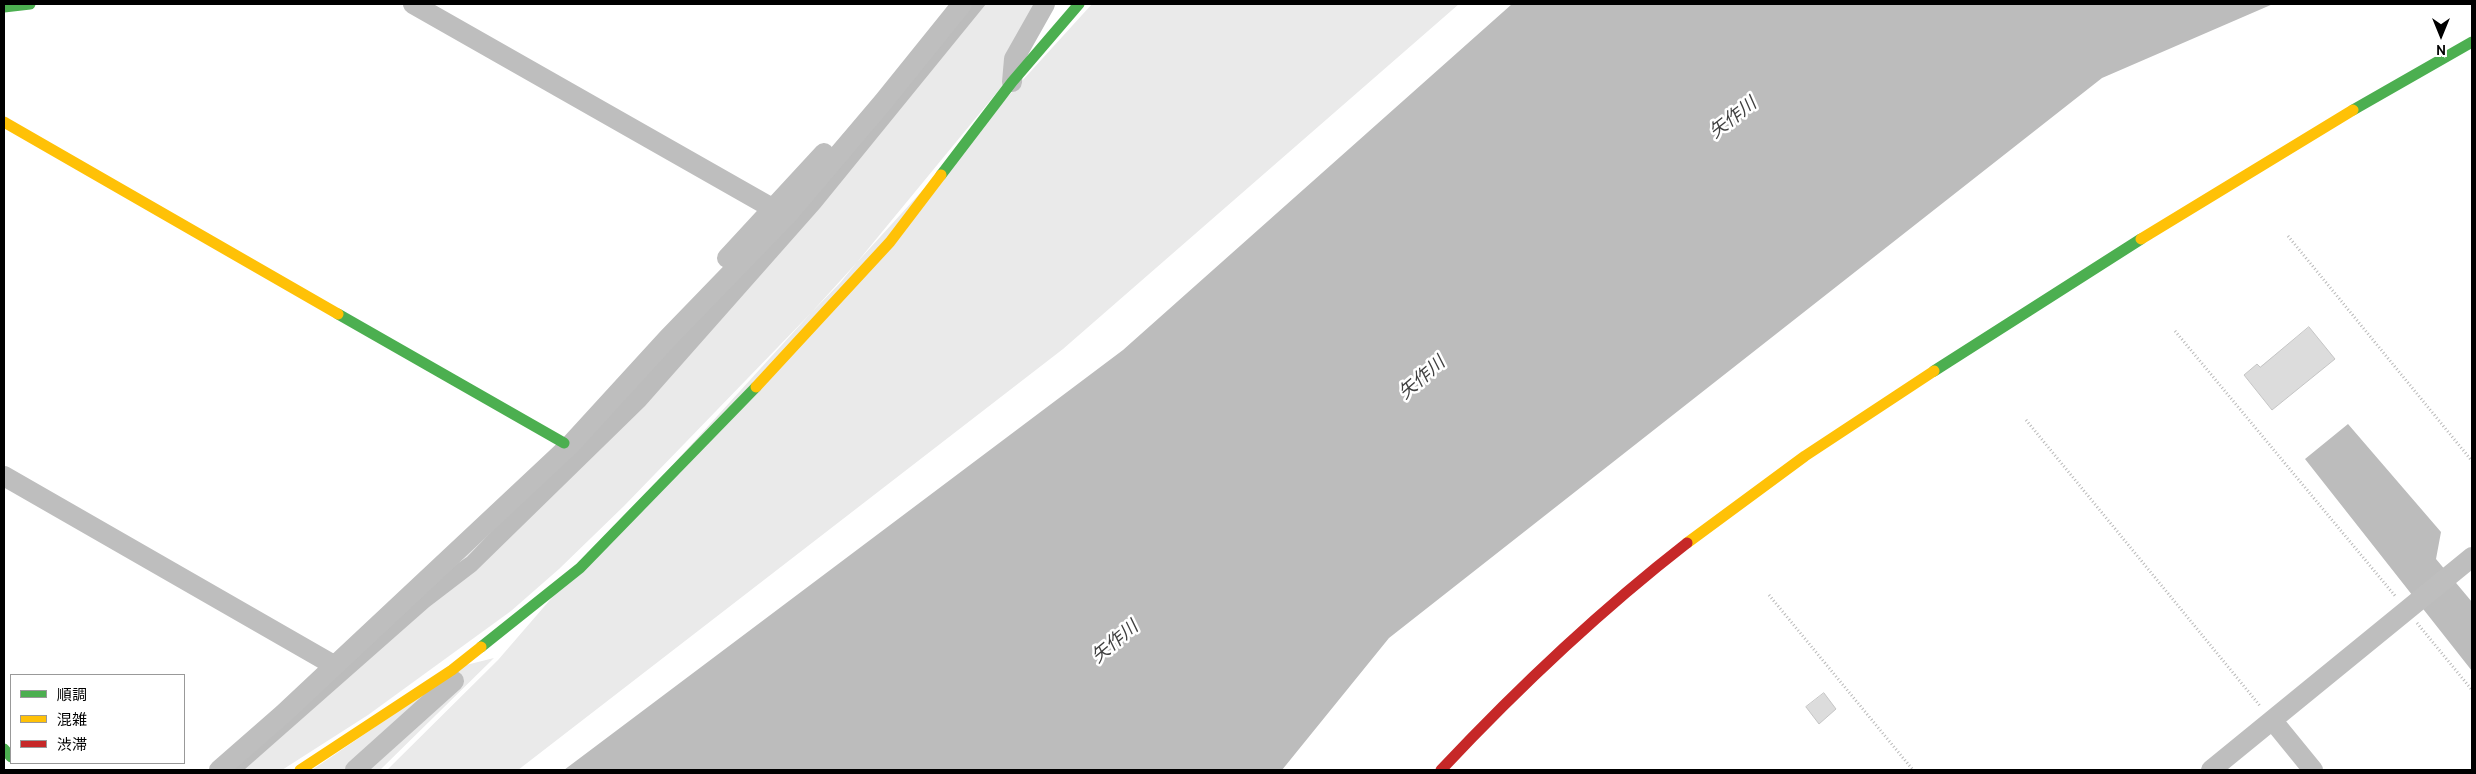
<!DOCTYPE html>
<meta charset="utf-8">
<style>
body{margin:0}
#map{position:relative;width:2476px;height:774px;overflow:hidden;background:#fff;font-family:Cabin,"Noto Sans JP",sans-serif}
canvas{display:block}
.frame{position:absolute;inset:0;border:5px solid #000;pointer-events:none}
.legend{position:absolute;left:10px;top:674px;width:175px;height:90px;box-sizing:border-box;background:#fff;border:1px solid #999;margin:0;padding:6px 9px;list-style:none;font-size:15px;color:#000}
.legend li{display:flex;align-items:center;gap:10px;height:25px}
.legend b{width:25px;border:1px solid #999}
.north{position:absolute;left:2416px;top:10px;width:50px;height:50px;-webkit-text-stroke:4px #fff;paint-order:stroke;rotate:180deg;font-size:14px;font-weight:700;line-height:20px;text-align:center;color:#000}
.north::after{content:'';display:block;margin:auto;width:18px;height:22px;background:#000;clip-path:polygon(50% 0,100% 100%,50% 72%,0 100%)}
</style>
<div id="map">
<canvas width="2476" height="774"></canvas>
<div class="frame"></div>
<ul class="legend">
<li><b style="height:6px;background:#4caf50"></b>順調</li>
<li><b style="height:6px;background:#ffc107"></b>混雑</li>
<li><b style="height:6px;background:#c62828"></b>渋滞</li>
</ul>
<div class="north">N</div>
</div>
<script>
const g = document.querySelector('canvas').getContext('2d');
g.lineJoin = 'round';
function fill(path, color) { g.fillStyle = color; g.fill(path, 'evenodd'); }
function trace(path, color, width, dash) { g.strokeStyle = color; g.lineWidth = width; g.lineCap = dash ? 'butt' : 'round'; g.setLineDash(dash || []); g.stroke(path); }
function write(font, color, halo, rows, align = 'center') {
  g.font = font + ' Cabin,"Noto Sans JP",sans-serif'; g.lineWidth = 5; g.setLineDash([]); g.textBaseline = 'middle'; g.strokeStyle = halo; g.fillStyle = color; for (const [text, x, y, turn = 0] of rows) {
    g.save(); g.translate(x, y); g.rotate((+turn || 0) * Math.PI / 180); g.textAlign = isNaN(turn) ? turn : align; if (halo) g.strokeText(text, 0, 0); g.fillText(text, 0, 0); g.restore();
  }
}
fill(new Path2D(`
 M953 4H1041L1003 85 840 283 624 506 559 569 511 611 368 715 282 770H213L566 445 775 212 926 39Z
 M1092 4H1459L1063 349 518 770H387L498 660 549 601Z
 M494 658 380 770H312L466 665Z`), '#eaeaea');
fill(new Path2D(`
 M968 4H986L820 208 645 406 476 571 429 607 244 770H224L442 574 467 557 493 530Z
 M1512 4H2273L2102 78 1389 638 1282 770H564L1123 350Z
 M2348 424 2441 532 2436 559 2472 602V671L2305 459Z`), '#bcbcbc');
const building = new Path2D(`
 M2309 327 2335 359 2272 410 2244 375 2257 364 2260 367Z
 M1824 693 1836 709 1819 724 1806 707Z`);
fill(building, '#dcdcdc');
trace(building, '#c5c5c5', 1);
trace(new Path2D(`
 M2288 236 2472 461
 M2175 331 2396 597
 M2026 420 2261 707
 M1769 595 1913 770
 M2417 623 2472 690`), '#b8b8b8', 3, [1, 2.5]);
trace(new Path2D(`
 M413 4 772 208
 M1012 82 1014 59 1045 4
 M727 258 824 153
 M4 476 330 663
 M2273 721 2313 770
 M219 770 283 714 570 445 667 339 788 214 883 102 962 4
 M355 770 454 681
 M2211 770 2472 557`), '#bebebe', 20);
trace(new Path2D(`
 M4 7 30 4
 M2353 110 2472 42
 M941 175 1012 82 1079 4
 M338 314 564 443
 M1934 371 2141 239
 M481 647 580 568 756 387
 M4 749 11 757`), '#4caf50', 11);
trace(new Path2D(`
 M4 122 338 314
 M2141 239 2353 110
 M756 387 890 242 941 175
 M1687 543 1805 456 1934 371
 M300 770 452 670 481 647`), '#ffc107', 11);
trace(new Path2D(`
 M1441 770C1519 687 1597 613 1687 543`), '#c62828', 11);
write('italic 18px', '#404040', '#fff', [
 ["矢作川",1733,118,-38],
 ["矢作川",1422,378,-41],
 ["矢作川",1115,642,-40]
]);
</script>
